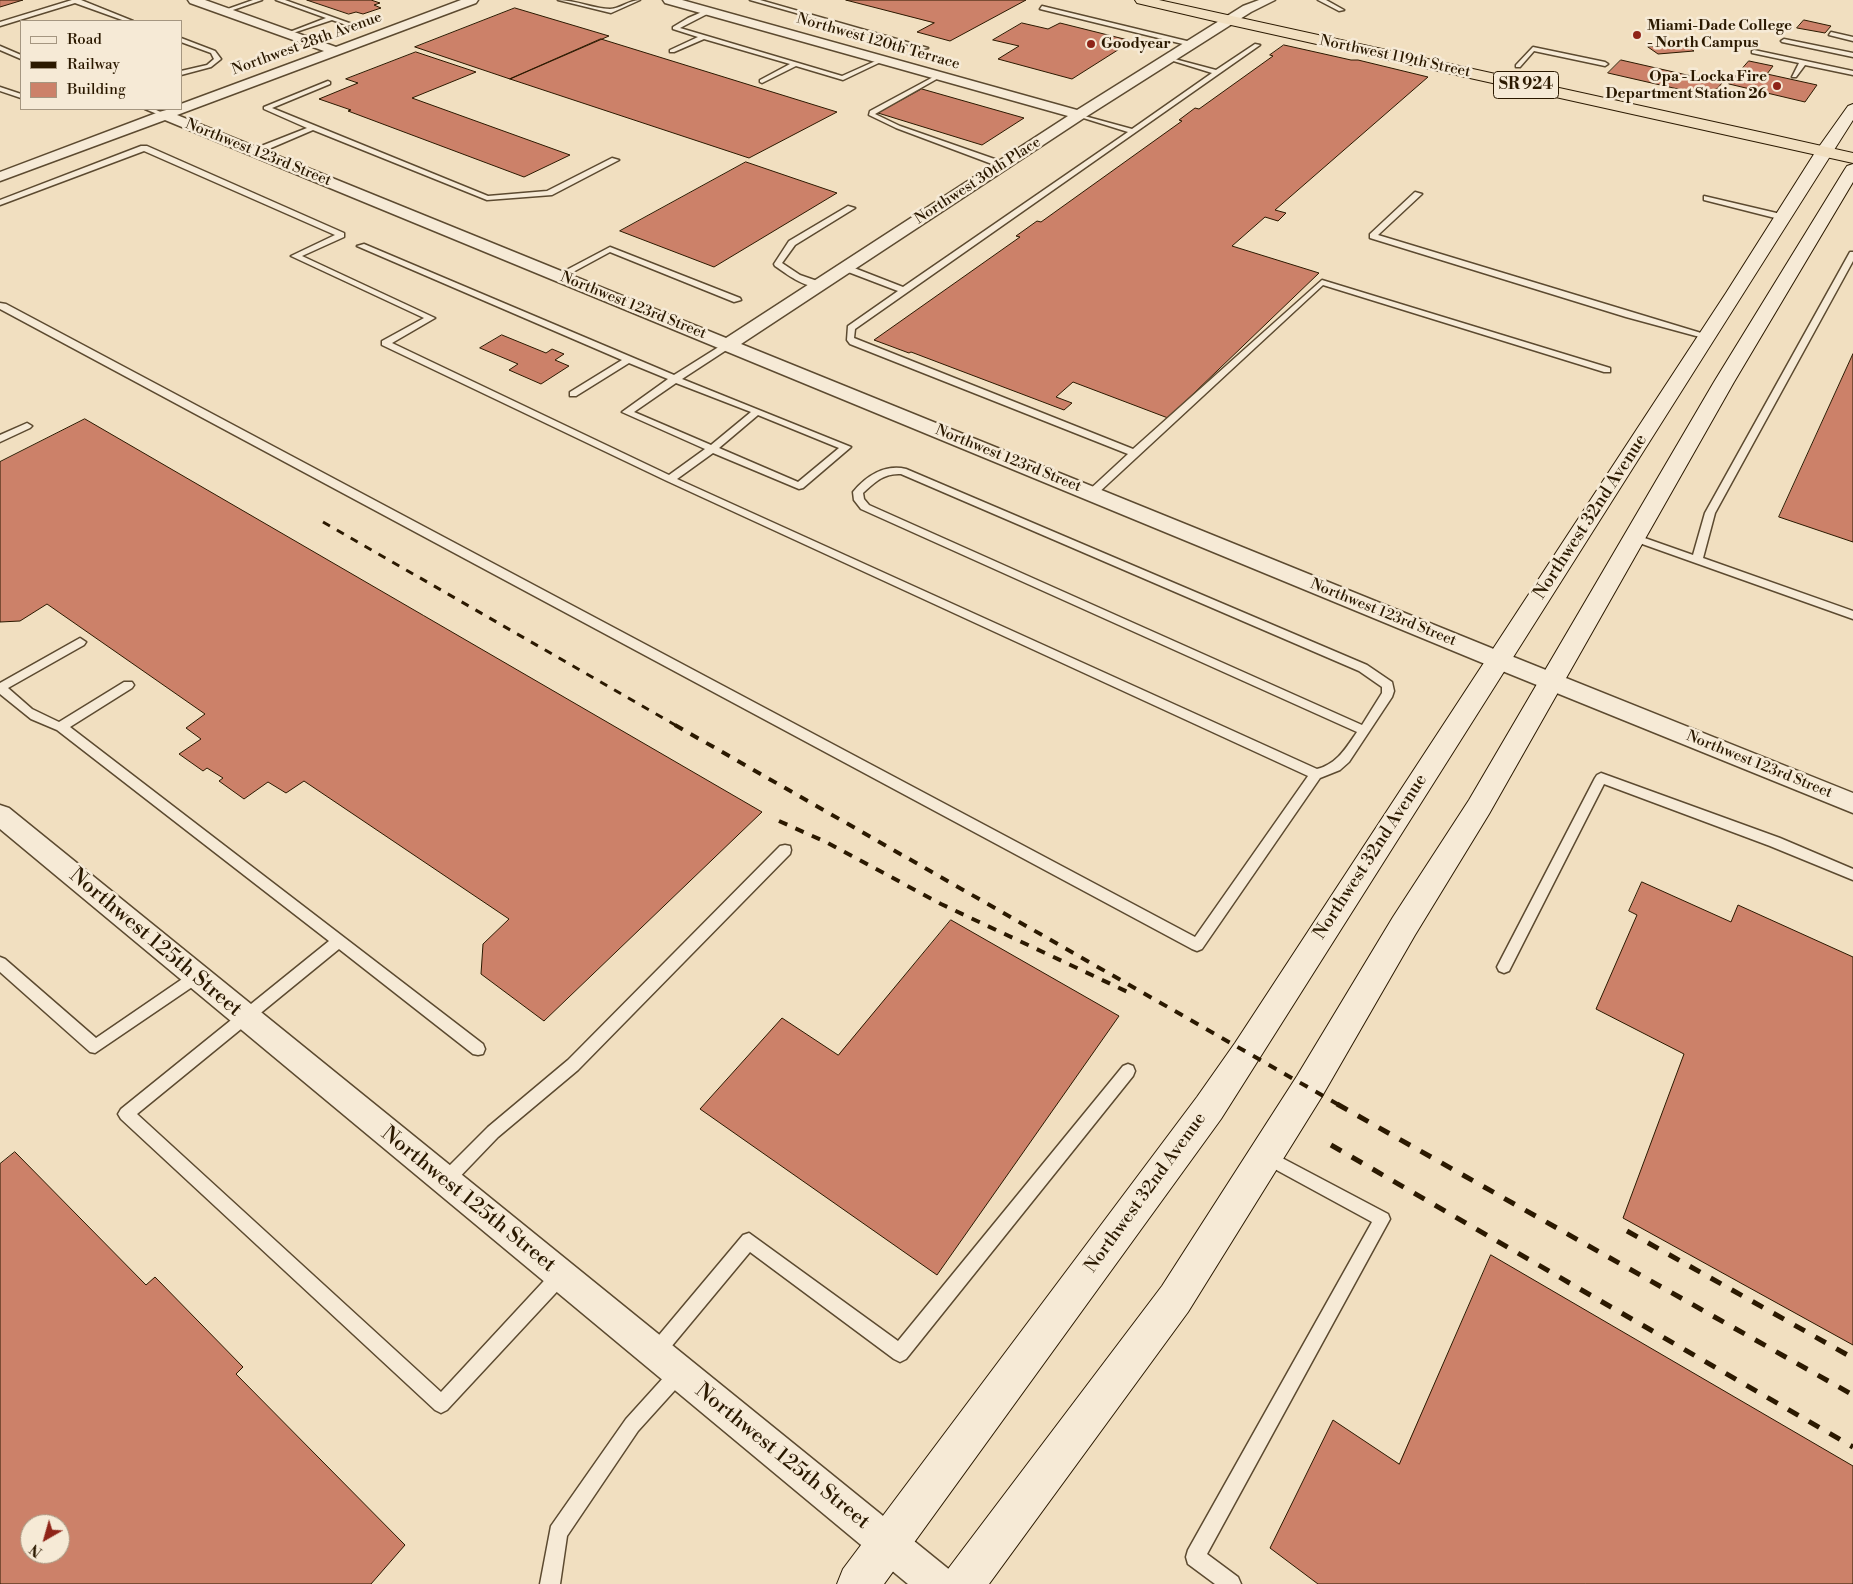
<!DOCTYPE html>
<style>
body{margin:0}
#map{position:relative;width:1853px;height:1584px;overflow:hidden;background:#f1dfc0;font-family:"Libre Bodoni",serif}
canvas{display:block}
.legend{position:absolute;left:20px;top:20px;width:162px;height:90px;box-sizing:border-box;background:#f6ead6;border:1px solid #a59680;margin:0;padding:6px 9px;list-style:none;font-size:15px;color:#2b1900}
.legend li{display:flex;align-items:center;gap:10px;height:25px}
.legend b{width:25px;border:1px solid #a59680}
.north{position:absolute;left:20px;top:1514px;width:50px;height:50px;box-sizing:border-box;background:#f6ead6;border:1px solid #a59680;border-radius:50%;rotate:218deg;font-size:14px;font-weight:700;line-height:20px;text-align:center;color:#2b1900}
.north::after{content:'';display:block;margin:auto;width:18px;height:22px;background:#8f2418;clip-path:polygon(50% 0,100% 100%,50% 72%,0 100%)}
</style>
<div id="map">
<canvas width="1853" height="1584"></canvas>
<ul class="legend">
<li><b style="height:6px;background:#f6ead6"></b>Road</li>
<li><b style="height:6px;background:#2b1900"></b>Railway</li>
<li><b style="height:14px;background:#cc8169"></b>Building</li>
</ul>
<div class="north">N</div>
</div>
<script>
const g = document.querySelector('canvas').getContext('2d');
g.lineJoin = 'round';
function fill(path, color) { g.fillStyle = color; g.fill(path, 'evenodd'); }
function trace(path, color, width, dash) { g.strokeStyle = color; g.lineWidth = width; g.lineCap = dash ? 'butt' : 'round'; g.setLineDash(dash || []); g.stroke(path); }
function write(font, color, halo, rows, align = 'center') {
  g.font = font + ' "Libre Bodoni",serif'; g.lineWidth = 5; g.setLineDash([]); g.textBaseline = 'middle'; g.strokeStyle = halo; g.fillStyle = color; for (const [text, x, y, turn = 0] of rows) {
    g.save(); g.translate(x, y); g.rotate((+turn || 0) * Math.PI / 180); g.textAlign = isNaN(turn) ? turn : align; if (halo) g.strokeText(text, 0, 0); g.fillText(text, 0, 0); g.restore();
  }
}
const building = new Path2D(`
 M0 0H23L0 7Z
 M307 0H371L380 3 374 5 381 8 363 14 356 12 349 14Z
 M846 0H1026L950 41 917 32 934 23Z
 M515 8 609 36 510 79 415 47Z
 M1804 20 1831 26 1825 33 1797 28Z
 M1022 23 1048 29 1060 23 1132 41 1072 79 998 59 1019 46 993 40Z
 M601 39 837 112 749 158 510 79Z
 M1683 44 1694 51 1658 54 1648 47Z
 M1284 45 1351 60H1358L1428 77 1275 210 1286 213 1278 221 1265 217 1232 246 1319 273 1168 418 1073 382 1056 397 1072 403 1064 410 911 352 909 353 874 340 1020 237 1016 236 1037 221 1041 222 1182 121 1179 120 1195 108 1199 109 1273 56 1270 55Z
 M416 52 476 72 412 98 570 155 524 177 348 111 351 110 319 99 358 83 346 79Z
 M1621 60 1722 83 1717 89 1708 90 1704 95 1608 73Z
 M1749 61 1773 66 1767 74 1817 85 1805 102 1729 84Z
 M922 89 1024 118 982 145 878 113Z
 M746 162 837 193 714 267 620 231Z
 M502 335 546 353 552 349 564 354 555 360 569 366 541 384 509 370 518 364 480 348Z
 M1853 354V542L1779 517Z
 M85 419 762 812 544 1021 481 974 483 944 509 919 304 781 286 793 268 782 244 799 219 781 223 778 207 768 203 771 179 754 201 739 186 728 205 714 47 604 20 621 0 622V462Z
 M1642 882 1731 922 1738 905 1853 957V1345L1623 1218 1684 1054 1596 1009 1637 915 1629 911Z
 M951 920 1119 1016 937 1275 700 1109 782 1018 838 1055Z
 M15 1152 146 1285 155 1277 243 1367 236 1374 405 1545 371 1584H0V1164ZM30 1524H60V1554H30Z
 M1491 1255 1853 1466V1584H1318L1270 1548 1333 1420 1399 1464Z`);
fill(building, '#cc8169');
trace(building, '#2b1900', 1);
const lane = new Path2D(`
 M72 0H81L133 21H125L75 3 0 26V22Z
 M253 0H262L227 12 222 11Z
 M276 0H285L352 24 349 26 332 20 287 35V33L326 18Z
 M558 0C576 0 594 9 610 9 620 9 629 0 640 0L611 13Z
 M750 0H760L928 48 923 49Z
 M1318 0H1326L1344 10 1339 11Z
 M1042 6 1191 42 1194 44 1191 46 1040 9Z
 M709 9 711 12 680 28 842 76 880 59 885 60 843 80 796 66 762 83 760 82V80L790 64 704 39 674 52H670V50L698 37 673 29V27L688 18Z
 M1831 32 1853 37V41L1829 35Z
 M181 38 215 51 221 59 211 67 181 75V71L207 65 214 59 211 53 181 42Z
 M1784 39 1853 53V57L1782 42 1781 41Z
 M1255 44 1260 45 855 329 854 338 1133 449 1322 280 1610 368V372H1604L1323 285 1096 495H1088V491L1128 454 850 344 847 340 848 326 898 291 843 270V266H849L903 287 1128 132 1077 116V114L1132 129 1212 73 1167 59V57L1216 70Z
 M0 46 21 55V59L0 50Z
 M1533 47 1605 62 1608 64 1605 66 1534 51 1520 67H1516V65Z
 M1754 50 1853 71V75L1805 65 1796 77H1792L1799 63 1752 53V51Z
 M937 75 942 76 875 114 900 126 1006 163V167H1000L896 128 869 115 870 111Z
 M328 81 330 82V84L272 108 488 196 547 191 612 158 619 160 552 195 487 200 313 130 257 154H251V150L307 128 264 109V107Z
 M0 87 21 94V98L0 91Z
 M145 109H154L167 115 162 116Z
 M141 146H147L344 233V237L302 256 435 318 392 343 669 475 705 449 622 412 668 379 629 363 576 396H570V392L622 360 357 246 364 244 674 375 725 343H731V347L682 379 851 447 803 488 799 489 713 453 677 479 1317 769C1337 764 1346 748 1357 732L861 509 854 500 853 492C866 476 885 464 906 469L1367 665 1392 682 1394 691 1392 697 1349 762 1340 770 1320 778 1202 949 1197 951 1192 949 0 309V303L6 304 1195 937 1308 776 667 481 382 345V341L424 318 291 256 335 235 144 151 0 205V200ZM676 383 751 412 711 445 634 412ZM758 415 839 448 798 482 719 448ZM901 474 1359 671 1382 687V693L1362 725 869 505 864 499 863 493C875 482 884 473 901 474Z
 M1415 192 1422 194 1378 235 1711 336 1707 339 1626 317 1370 238V234Z
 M1704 196 1785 215 1786 217 1779 219 1704 200Z
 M848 206 855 208 795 245 782 263 800 275 823 283V287C806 289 788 275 775 266L774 264 789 241Z
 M610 247 740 298 741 300 734 302 610 252 562 278 555 276Z
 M1850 252H1853V261L1715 513 1703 558 1853 611V619L1631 540 1630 538 1635 535 1639 536 1693 555 1705 513Z
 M27 423 32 426 30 428 0 442V435Z
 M80 638 86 642 84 645 8 688 32 709 59 722 124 682H132L134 685 132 688 70 727 483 1044 485 1049 483 1054 478 1055 473 1054 339 949 137 1114 441 1392 554 1270 560 1268 566 1270 568 1276 566 1282 447 1410 441 1413 435 1410 121 1119 118 1114 121 1109 329 941 57 730 31 719 0 694V683Z
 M1601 773 1780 838 1853 869V880L1770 846 1604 784 1509 971 1504 973 1499 971 1497 967 1499 963 1595 778 1597 775Z
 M785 845 790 846 791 850 790 854 578 1070 498 1137 451 1186 445 1188 439 1186 437 1181 439 1176 488 1127 568 1060 780 846Z
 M0 957 5 959 96 1038 191 973 196 971 201 973 203 977 201 981 95 1053 90 1052 0 972Z
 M1128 1064 1133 1066 1135 1071 1133 1076 906 1359 900 1362 894 1359 750 1252 661 1359 655 1362 649 1359 646 1353 649 1347 743 1235 749 1233 898 1341 1123 1066Z
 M1265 1149 1388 1214 1390 1219 1207 1554 1238 1577 1241 1584H1215L1188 1564 1186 1557 1188 1550 1372 1222 1260 1161 1257 1156 1260 1151Z
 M679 1364 685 1367 688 1373 685 1379 638 1431 567 1536 560 1584H540L551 1526 626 1419 673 1367Z`);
const street = new Path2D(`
 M188 0H205L336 47 461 0H478L476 3 177 115 726 338 1068 116 665 3 663 0H682L1077 110 1243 6 1259 0H1275L1251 12 1084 118 741 344 1506 654 1853 793V813L1490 666 165 120 0 181V172L159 112 170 109H181V104L324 51 190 3Z
 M0 805 9 808 951 1571 957 1584H908L0 829Z`);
const secondary = new Path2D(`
 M1853 104V120L1221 1119 884 1584H837L843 1569 1197 1097 1235 1043 1726 293 1816 151 1848 106Z
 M1853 164V182L1734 382 1489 814 1415 935 1321 1098 1188 1312 989 1584H942L948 1569 1162 1286 1297 1076 1393 917 1469 800 1714 382 1845 169 1847 166Z`);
const highway = new Path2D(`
 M1135 0H1159L1764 133 1853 153V163L1231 25 1137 3Z`);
trace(lane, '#5c4a30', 3);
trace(street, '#5c4a30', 3);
trace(secondary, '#2b1900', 2);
trace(highway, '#2b1900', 2);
fill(lane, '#f6ead6');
fill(street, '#f6ead6');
fill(secondary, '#f6ead6');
fill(highway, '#f1dfc0');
trace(new Path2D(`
 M323 522 677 726`), '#2b1900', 3, [8, 8]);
trace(new Path2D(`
 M675 725 1339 1105
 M779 821 828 843 941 904 1132 994`), '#2b1900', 4, [9, 9]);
trace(new Path2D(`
 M1337 1104 1853 1395
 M1331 1145 1853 1447
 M1627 1231 1853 1358`), '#2b1900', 5, [12, 12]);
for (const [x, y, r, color] of [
 [1637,35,5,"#8f2418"],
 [1091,44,5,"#8f2418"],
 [1777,86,5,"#8f2418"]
]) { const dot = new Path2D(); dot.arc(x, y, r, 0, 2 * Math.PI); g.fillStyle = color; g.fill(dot); trace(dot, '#f6ead6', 2); }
write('bold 15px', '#2b1900', '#f6ead6', [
 ["Miami-Dade College",1647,26],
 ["- North Campus",1647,43],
 ["Goodyear",1101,44],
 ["Opa - Locka Fire",1767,77,"right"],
 ["Department Station 26",1767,94,"right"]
], 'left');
write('15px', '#2b1900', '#f6ead6', [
 ["Northwest 120th Terrace",878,42,16],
 ["Northwest 28th Avenue",307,44,-20],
 ["Northwest 119th Street",1395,57,12],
 ["Northwest 123rd Street",258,153,22],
 ["Northwest 30th Place",978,181,-33],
 ["Northwest 123rd Street",633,306,22],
 ["Northwest 123rd Street",1008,459,22],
 ["Northwest 123rd Street",1383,613,22],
 ["Northwest 123rd Street",1759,765,22]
]);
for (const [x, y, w] of [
 [1526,85,65]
]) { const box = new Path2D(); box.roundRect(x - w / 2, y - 13.5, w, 27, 4); g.fillStyle = '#f6ead6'; g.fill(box); trace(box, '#2b1900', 1); }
write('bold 16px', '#2b1900', null, [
 ["SR 924",1526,85]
]);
write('18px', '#2b1900', '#f6ead6', [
 ["Northwest 32nd Avenue",1591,517,-57],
 ["Northwest 32nd Avenue",1371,857,-57],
 ["Northwest 32nd Avenue",1146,1193,-54]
]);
write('21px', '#2b1900', '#f6ead6', [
 ["Northwest 125th Street",155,943,40],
 ["Northwest 125th Street",468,1200,39],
 ["Northwest 125th Street",782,1457,39]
]);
</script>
